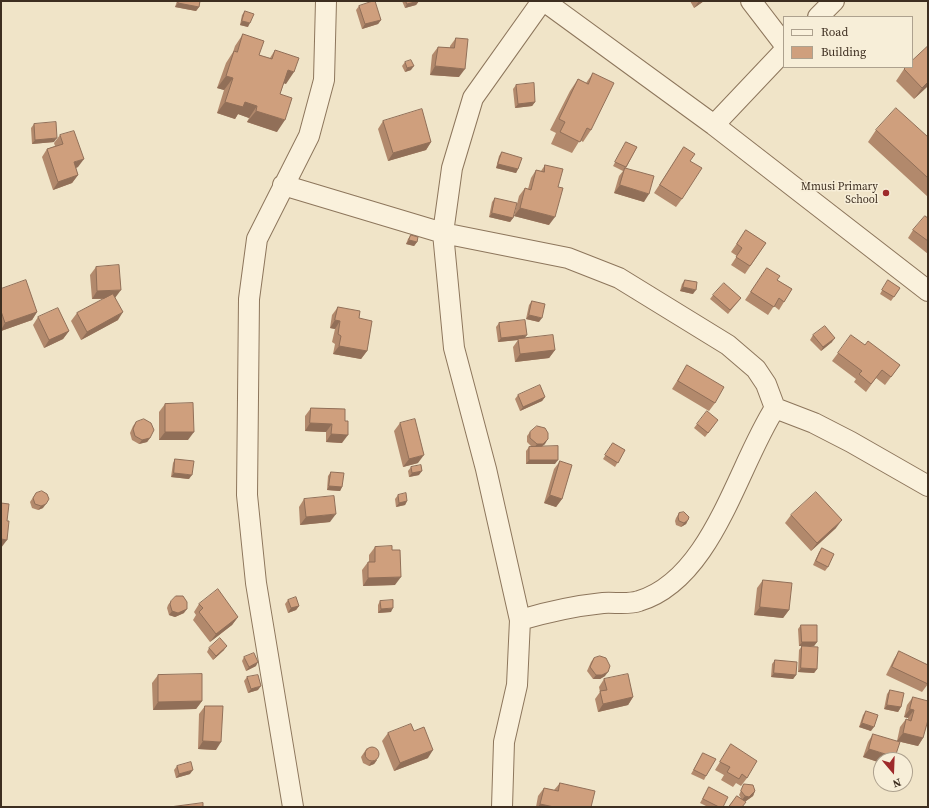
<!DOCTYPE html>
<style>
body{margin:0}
#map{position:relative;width:929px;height:808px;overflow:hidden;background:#f0e4c8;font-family:"Source Serif 4",serif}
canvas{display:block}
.frame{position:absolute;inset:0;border:2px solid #3d2e20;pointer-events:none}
.legend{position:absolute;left:783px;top:16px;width:130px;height:52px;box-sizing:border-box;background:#f7eed8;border:1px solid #ada18e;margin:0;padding:5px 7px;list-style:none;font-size:12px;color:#3d2e20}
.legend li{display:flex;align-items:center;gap:8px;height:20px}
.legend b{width:20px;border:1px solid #ada18e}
.north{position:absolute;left:873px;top:752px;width:40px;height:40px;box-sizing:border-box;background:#f7eed8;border:1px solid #ada18e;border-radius:50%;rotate:161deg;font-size:11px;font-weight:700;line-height:16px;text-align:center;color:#3d2e20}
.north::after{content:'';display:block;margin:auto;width:14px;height:18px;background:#9e2a2b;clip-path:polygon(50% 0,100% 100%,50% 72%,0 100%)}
</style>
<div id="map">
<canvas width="929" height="808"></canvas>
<div class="frame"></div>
<ul class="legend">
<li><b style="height:5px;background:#faf1dc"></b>Road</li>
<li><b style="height:11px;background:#cf9f7d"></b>Building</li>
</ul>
<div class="north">N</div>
</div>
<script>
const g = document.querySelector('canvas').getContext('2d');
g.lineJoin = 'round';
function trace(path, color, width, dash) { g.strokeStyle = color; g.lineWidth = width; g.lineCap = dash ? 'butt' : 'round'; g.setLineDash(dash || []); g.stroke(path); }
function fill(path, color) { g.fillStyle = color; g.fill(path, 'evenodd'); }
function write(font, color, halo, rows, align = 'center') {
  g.font = font + ' "Source Serif 4",serif'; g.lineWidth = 3; g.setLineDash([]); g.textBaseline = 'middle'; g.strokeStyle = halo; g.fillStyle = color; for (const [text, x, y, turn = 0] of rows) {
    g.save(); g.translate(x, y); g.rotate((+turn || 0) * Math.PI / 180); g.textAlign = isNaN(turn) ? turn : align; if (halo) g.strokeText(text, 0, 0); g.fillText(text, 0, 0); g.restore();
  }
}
const street = new Path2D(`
 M544 1 714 125 928 291
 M751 1 784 44
 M818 17 834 1
 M714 125 784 51
 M283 185 443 233 568 258 619 278 728 345 756 369 766 384 775 408
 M520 620C547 612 574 606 603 603 614 602 628 605 639 601 712 579 737 467 775 408L814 423 851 442 928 486
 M293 807 256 583 247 495 249 299 257 239 309 136 324 80 326 1
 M502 807 504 742 517 685 520 620 486 469 454 348 443 233 452 168 473 98 542 1`);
trace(street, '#8d765c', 22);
trace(street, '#faf1dc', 20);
fill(new Path2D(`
 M177 1H200L199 7 196 11 175 7Z
 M402 1H419L416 5 405 8Z
 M690 1H704L694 8Z
 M359 6 381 20 378 24 362 29 356 10Z
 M245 11 248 27 240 25 242 15Z
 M243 34 259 55 270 58 275 50 286 84 284 83 280 94 277 132 247 122 249 118 238 114 235 119 217 113 224 90 217 88 226 63 233 52 235 46Z
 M456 38 459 77 430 75 432 55 438 47 450 48V46Z
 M928 46V86L914 99 896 81 904 69Z
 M405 62 411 70 405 72 402 66Z
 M593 73 591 130 583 142 580 140 572 153 551 144 556 133 550 130 570 91 578 79 586 83Z
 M516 85 535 102 532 106 515 108 513 89Z
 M383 121 431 142 426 150 388 161 378 129Z
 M34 124 54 142 32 144 31 128Z
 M876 130 928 137V197L868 142Z
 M60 135 78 167 76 168 78 175 72 183 53 190 42 157 47 149 55 146 54 143Z
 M626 142 637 147 626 168 644 202 614 193 619 176 623 171 613 166Z
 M684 147 690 161 682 199 676 207 654 193Z
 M502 152 518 169 516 173 496 168 499 156Z
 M545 165 549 225 514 216 519 196 525 188 528 189 531 178 536 170 541 171Z
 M495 198 513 218 510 222 489 217 492 202Z
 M928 218V254L908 238 913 230Z
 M746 230 766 243 745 274 731 265 737 256 731 252Z
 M411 235 417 242 414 246 406 244 408 239Z
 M96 267 115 298 118 320 81 340 71 321 77 313 104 299H92L90 275Z
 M767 268 777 280 792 289 779 310 774 306 768 315 745 300Z
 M685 280 693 294 680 291 682 284Z
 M888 280 900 288 891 301 880 294Z
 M1 289 37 312 32 320 1 331Z
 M713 295 741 298 728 314 710 299Z
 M532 301 539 322 526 319 529 305Z
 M338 307 359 318 367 351 361 359 333 354 335 344 332 342 335 329 330 328 332 315Z
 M38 317 69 331 63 339 44 348 33 325Z
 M499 323 525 338 555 350 549 358 515 362 513 347 518 340 498 342 496 327Z
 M813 335 832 342 821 351 810 340Z
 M865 345 900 365 885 385 876 378 866 392 854 382 856 379 832 361 838 353Z
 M687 365 715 403 709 411 672 389Z
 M518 395 545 397 542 401 520 411 515 399Z
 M165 404 188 440H159V412Z
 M311 408 345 409 342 443 326 442V432L305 431V416Z
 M136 422 150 438 147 442 139 444 132 440 130 433 133 426Z
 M400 423 418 463 403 467 394 431Z
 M697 424H715L705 437 694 428Z
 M530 432 545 444 542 446 555 464H526V451L529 447H532L527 442V436Z
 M613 443 625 450 615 467 603 459Z
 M175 459 189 479 171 477 173 463Z
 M560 461 562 499 556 507 544 503 554 469Z
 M411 467 419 475 409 477 408 471Z
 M331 472 342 487 340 491 327 490 328 476Z
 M36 493 43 508 38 510 32 508 30 502Z
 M398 495 407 501 405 505 396 507 395 499Z
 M304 499 330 522 300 525 299 507Z
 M679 513 688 520 686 524 681 527 676 525 675 521 676 518Z
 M791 515 836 528 811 551 785 523Z
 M375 547 392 550 395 585 363 586 362 570 368 562H369V555Z
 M822 548 828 567 825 571 813 565 819 552Z
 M763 580 789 610 783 618 754 615 757 588Z
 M288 600 299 606 296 610 288 613 285 604Z
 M171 601 184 613 175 617 169 615 167 608 168 605Z
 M380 601 391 612 378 613V605Z
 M199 604 238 617 232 625 210 642 193 620 196 615 194 612Z
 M801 625 817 642 814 646H799L798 629Z
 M802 646 817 669 814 673 798 672 799 650Z
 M209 648 224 650 213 660 207 652Z
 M899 651 928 684 922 692 886 675 894 659Z
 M244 657 256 666 246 671 242 661Z
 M594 658 605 676 600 679H593L587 671 591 662Z
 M775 660 796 675 793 679 771 677 772 664Z
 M158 675 202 701 196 709 153 710 152 683Z
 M247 677 258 690 248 693 244 681Z
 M604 679 633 697 628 705 598 712 595 699 600 692 599 687Z
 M890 690 901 707 898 712 884 709 887 694Z
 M913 697 923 738 918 746 897 741 900 727 906 719 908 720V718L904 717 907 705Z
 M205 706 216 750 198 749 199 714Z
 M866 711 871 731 859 727 863 715Z
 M414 731 428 758 394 771 382 741 388 733Z
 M873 734 881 760V763L863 757 868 742Z
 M731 744 747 778 741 786 736 783 733 787 721 780 724 775 715 770Z
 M367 748 377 760 374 764 369 766 363 763 361 757Z
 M703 753 706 776 704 780 691 774Z
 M177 766 190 774 176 778 174 770Z
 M560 783 591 807H536L538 796 544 788 554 790Z
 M744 784 755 791 753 796 746 801H744L742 807H728L737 796 741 798 739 795Z
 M709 787 723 807H708L700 803Z`), '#b2896c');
fill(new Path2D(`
 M419 1 416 5 405 8 407 4Z
 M699 1H704L694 8Z
 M178 3 199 7 196 11 175 7Z
 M381 20 378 24 362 29 365 24Z
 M242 21 250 23 248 27 240 25Z
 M414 66 411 70 405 72 407 68Z
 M435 66 465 69 459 77 430 75Z
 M288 70 294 72 286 84 280 82Z
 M226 76 233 78 224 90 217 88Z
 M928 82V86L914 99 922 88Z
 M225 102H245L257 106 249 118 238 114 235 119 217 113Z
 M535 102 532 106 515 108 518 104Z
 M256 111 285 120 277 132 247 122Z
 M57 138 54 142 32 144 35 140Z
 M431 142 426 150 388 161 393 153Z
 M84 159 78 167 68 170 74 162Z
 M498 164 518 169 516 173 496 168Z
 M78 175 72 183 53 190 58 182Z
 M620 185 649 194 644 202 614 193Z
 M520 208 555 217 549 225 514 216Z
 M492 213 513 218 510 222 489 217Z
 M409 240 417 242 414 246 406 244Z
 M683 287 696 290 693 294 680 291Z
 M121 290 115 298 92 299 97 291Z
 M37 312 32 320 1 331V330L5 323Z
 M123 312 118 320 81 340 87 332Z
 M529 315 542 318 539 322 526 319Z
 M335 320 340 321 335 329 330 328Z
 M69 331 63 339 44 348 49 340Z
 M527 335 524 339H518V340L498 342 501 338Z
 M835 338 832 342 821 351 823 347Z
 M339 346 367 351 361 359 333 354Z
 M555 350 549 358 515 362 520 354Z
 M545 397 542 401 520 411 523 407Z
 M310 423 332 424 326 432 305 431Z
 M165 432H194L188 440H159Z
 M331 434 348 435 342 443 326 442Z
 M150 438 147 442 139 444 142 440Z
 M548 439 545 444 540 448H534L537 444Z
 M424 455 418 463 403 467 409 459Z
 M529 460H558L555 464H526Z
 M422 471 419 475 409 477 412 473Z
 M174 473 192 475 189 479 171 477Z
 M329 486 342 487 340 491 327 490Z
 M550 495 562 499 556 507 544 503Z
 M407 501 405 505 396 507 399 503Z
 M46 504 43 508 38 510 41 506Z
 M336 514 330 522 300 525 306 517Z
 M688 520 686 524 681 527 684 523Z
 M842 520 836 528 811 551 817 543Z
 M1 539 7 540 1 548Z
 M401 577 395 585 363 586 368 578Z
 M299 606 296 610 288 613 291 608Z
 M760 607 789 610 783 618 754 615Z
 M393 608 391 612 378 613 381 609Z
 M187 609 184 613 175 617 169 615 172 611Z
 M238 617 232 625 210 642 216 634Z
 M802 642H817L814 646H799Z
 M227 646 224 650 213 660 216 656Z
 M258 662 256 666 246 671 249 667Z
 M801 668 817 669 814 673 798 672Z
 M608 672 605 676 600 679H593L596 675Z
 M774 673 796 675 793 679 771 677Z
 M261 686 258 690 248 693 251 689Z
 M633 697 628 705 598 712 603 704Z
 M202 701 196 709 153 710 158 702Z
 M887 705 901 707 898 712 884 709Z
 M910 709 914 710 908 718 904 717Z
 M862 723 874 727 871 731 859 727Z
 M903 733 923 738 918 746 897 741Z
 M203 741 221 742 216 750 198 749Z
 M869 749 895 757 893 760H881V763L863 757Z
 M433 750 428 758 394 771 400 763Z
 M377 760 374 764 369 766 371 762Z
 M193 770 190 774 176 778 179 774Z
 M755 791 753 796 746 801 742 800 745 796Z
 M540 804 554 807H538Z`), '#916f58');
const building = new Path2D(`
 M179 1H200L199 7 178 3Z
 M373 1H375L381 20 365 24 359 6Z
 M406 1H419L407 4Z
 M245 11 254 14 250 23 242 21Z
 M243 34 264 41 259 55 272 59 275 50 299 58 294 72 288 70 280 94 292 98 285 120 256 111 257 106 245 102 243 107 225 102 233 78 226 76 234 51 237 52Z
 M456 38 468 39 465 69 435 66 438 47 454 48Z
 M928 46V82L922 88 904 69 906 67H912V61Z
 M411 60 414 66 407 68 405 62Z
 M593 73 614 83 591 130 587 128 580 142 560 132 565 122 559 119 578 79 588 84Z
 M534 83 535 102 518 104 516 85Z
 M896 108 928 137V178L876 130Z
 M422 109 431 142 393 153 383 121Z
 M56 122 57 138 35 140 34 124Z
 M74 131 84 159 74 162 78 175 58 182 47 149 63 144 60 135Z
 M626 142 637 147 626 167 615 162Z
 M684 147 695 154 690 161 702 168 682 199 660 185Z
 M502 152 522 158 518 169 498 164Z
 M545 165 563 169 558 187 563 188 555 217 520 208 525 188 531 190 536 170 544 172Z
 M625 168 654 176 649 194 620 185Z
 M495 198 517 203 513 218 492 213Z
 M925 216 928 218V241L913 230Z
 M746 230 766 243 750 266 736 257 742 248 737 244Z
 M411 235 418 237 417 242 409 240Z
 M119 265 121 290 97 291 96 267Z
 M767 268 780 276 777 280 792 289 784 302 779 298 774 307 751 292Z
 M26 280 37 312 5 323 1 311V289Z
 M685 280 697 282 696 290 683 287Z
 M888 280 900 288 894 297 882 290Z
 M724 283 741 298 730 310 713 295Z
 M113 294 123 312 87 332 77 313Z
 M532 301 545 304 542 318 529 315Z
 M338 307 360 311 359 318 372 321 367 351 339 346 341 336 338 334 340 321 335 320Z
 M58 308 69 331 49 340 38 317Z
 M525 320 527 335 501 338 499 323Z
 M825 326 835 338 823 347 813 335Z
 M553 335 555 350 520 354 518 339Z
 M851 335 865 345 868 341 900 365 891 377 882 370 871 384 859 374 862 371 838 353Z
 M687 365 724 387 715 403 678 381Z
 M540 385 545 397 523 407 518 395Z
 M193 403 194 432H165V404Z
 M311 408 345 409V421H348V435L331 434 332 424 310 423Z
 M707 411 718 420 708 433 697 424Z
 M144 419 151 423 154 430 150 438 142 440 135 436 133 429 136 422Z
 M415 419 424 455 409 459 400 423Z
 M537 426 545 428 548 433V439L543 444H537L530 438V432Z
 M613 443 625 450 618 463 605 455Z
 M558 446V460H529V447Z
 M175 459 194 461 192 475 174 473Z
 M560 461 572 465 562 499 550 495Z
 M421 465 422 471 412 473 411 467Z
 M331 472 344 473 342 487 329 486Z
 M42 491 47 494 49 499 46 504 41 506 35 504 33 498 36 493Z
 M816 492 842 520 817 543 791 515Z
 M406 493 407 501 399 503 398 495Z
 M334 496 336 514 306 517 304 499Z
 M1 503 9 504 7 521H9L7 540 1 539Z
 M684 512 689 517 688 520 684 523 679 521 678 517 679 513Z
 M392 546V550H400L401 577 368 578V562H375V547Z
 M822 548 834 554 828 567 816 561Z
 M763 580 792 583 789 610 760 607Z
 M218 589 238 617 216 634 199 612 203 608 199 604Z
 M176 596H183L187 602V609L178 613 172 611 170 604 171 601Z
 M296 597 299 606 291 608 288 600Z
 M393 600V608L381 609 380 601Z
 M801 625H817V642H802Z
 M220 638 227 646 216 656 209 648Z
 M802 646 818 647 817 669 801 668Z
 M899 651 928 665V684L892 667Z
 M254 653 258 662 249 667 244 657Z
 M600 656 606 658 610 666 608 672 602 675H596L590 667 594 658Z
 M775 660 797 662 796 675 774 673Z
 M202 674V701L158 702V675Z
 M628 674 633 697 603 704 600 691 607 690 604 679Z
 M258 675 261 686 251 689 247 677Z
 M890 690 904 693 901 707 887 705Z
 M913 697 928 701V720L923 738 903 733 906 719 911 721 914 710 910 709Z
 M205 706H223L221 742 203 741Z
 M866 711 878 715 874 727 862 723Z
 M411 724 414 731 424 727 433 750 400 763 388 733Z
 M873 734 900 742 895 757 869 749Z
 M731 744 757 761 747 778 742 774 739 779 727 772 730 767 720 762Z
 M365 754a7 7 0 1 1 14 0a7 7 0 1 1-14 0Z
 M703 753 716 759 706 776 694 770Z
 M191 762 193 770 179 774 177 766Z
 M560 783 595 791 591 807H554L540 804 544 788 558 791Z
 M744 784 753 785 755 791 749 797 745 796 741 791Z
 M709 787 728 797 723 807H719L703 799Z
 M737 796 746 802 742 807H729Z
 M203 803V807H170Z`);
fill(building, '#cf9f7d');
trace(building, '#916f58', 1);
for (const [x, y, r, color] of [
 [886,193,4,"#9e2a2b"]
]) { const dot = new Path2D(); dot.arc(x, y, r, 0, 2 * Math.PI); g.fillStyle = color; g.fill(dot); trace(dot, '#f7eed8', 1.5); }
write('11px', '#3d2e20', '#f7eed8', [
 ["Mmusi Primary",878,187],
 ["School",878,200]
], 'right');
</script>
